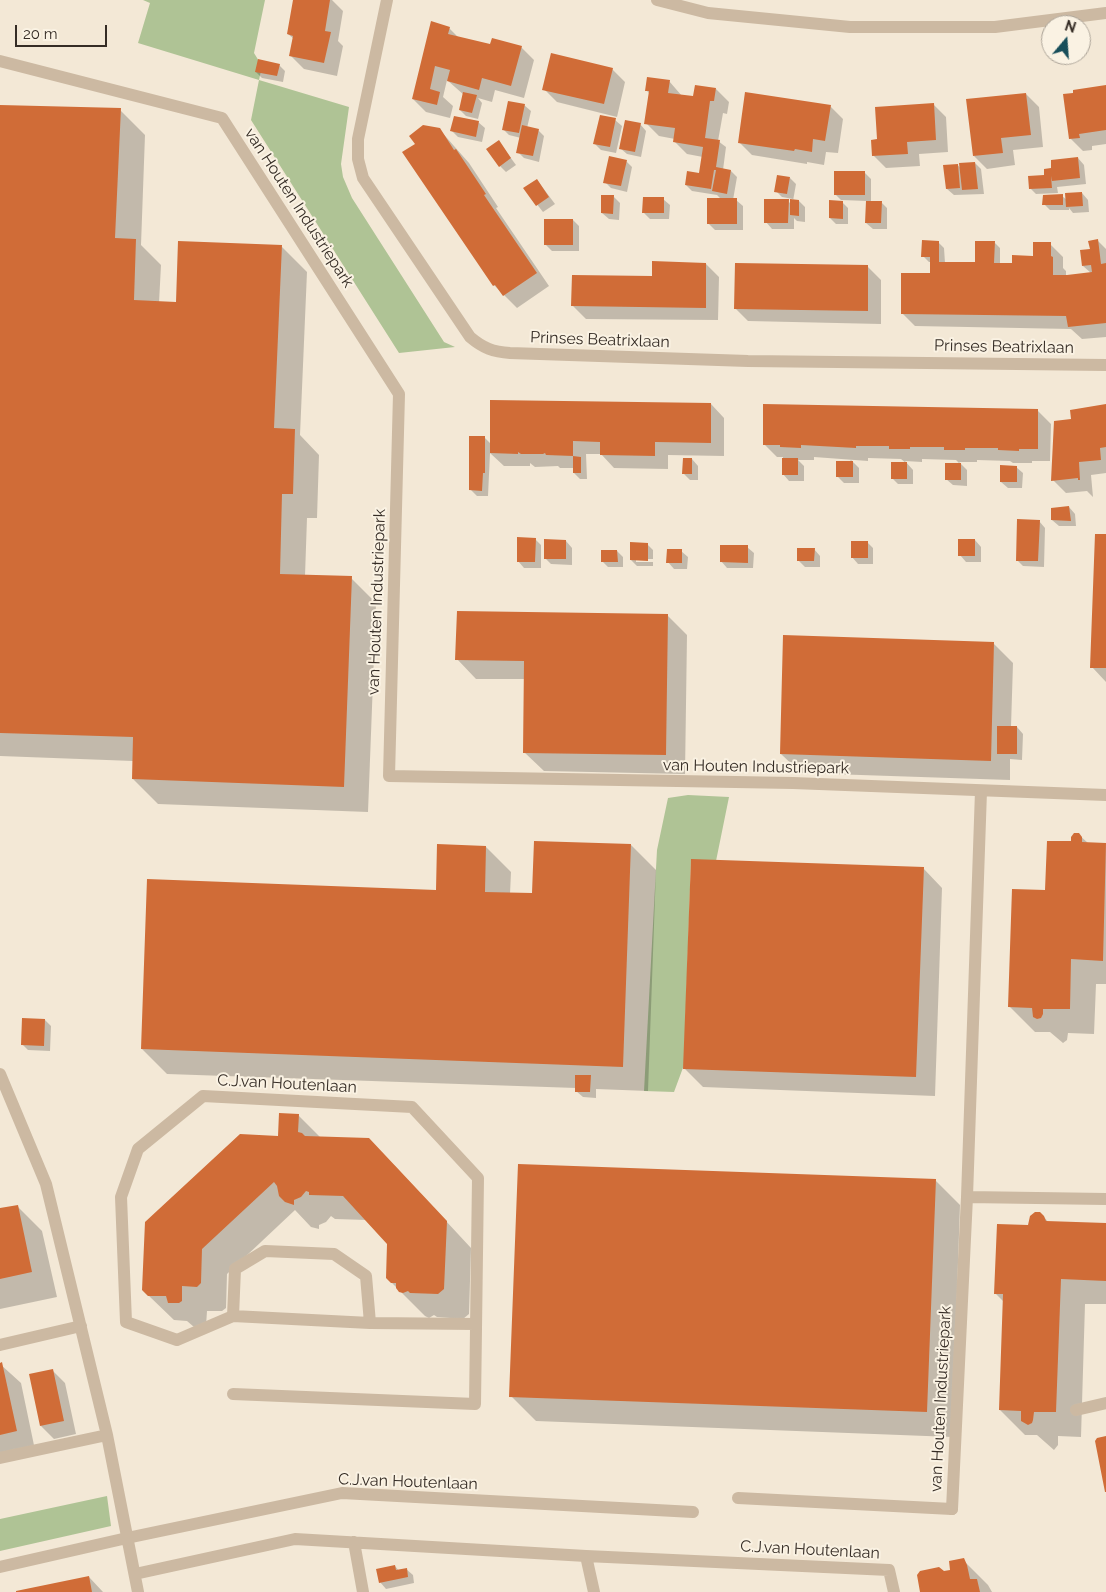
<!DOCTYPE html>
<style>
body{margin:0}
#map{position:relative;width:1106px;height:1592px;overflow:hidden;background:#f3e8d6;font-family:Raleway,sans-serif}
canvas{display:block}
.north{position:absolute;left:1041px;top:15px;width:50px;height:50px;box-sizing:border-box;background:#faf2e3;border:1px solid #aba397;border-radius:50%;rotate:18deg;font-size:14px;font-weight:700;line-height:20px;text-align:center;color:#352c25}
.north::after{content:'';display:block;margin:auto;width:18px;height:22px;background:#174e5a;clip-path:polygon(50% 0,100% 100%,50% 72%,0 100%)}
.scale{position:absolute;left:15px;top:25px;width:92px;height:22px;box-sizing:border-box;border:2px solid #352c25;border-top:0;padding-left:6px;font-size:15px;line-height:18px;white-space:nowrap;color:#352c25;-webkit-text-stroke:4px #faf2e3;paint-order:stroke}
</style>
<div id="map">
<canvas width="1106" height="1592"></canvas>
<div class="north">N</div>
<div class="scale">20 m</div>
</div>
<script>
const g = document.querySelector('canvas').getContext('2d');
g.lineJoin = 'round';
function fill(path, color) { g.fillStyle = color; g.fill(path, 'evenodd'); }
function trace(path, color, width, dash) { g.strokeStyle = color; g.lineWidth = width; g.lineCap = dash ? 'butt' : 'round'; g.setLineDash(dash || []); g.stroke(path); }
function write(font, color, halo, rows, align = 'center') {
  g.font = font + ' Raleway,sans-serif'; g.lineWidth = 4; g.setLineDash([]); g.textBaseline = 'middle'; g.strokeStyle = halo; g.fillStyle = color; for (const [text, x, y, turn = 0] of rows) {
    g.save(); g.translate(x, y); g.rotate((+turn || 0) * Math.PI / 180); g.textAlign = isNaN(turn) ? turn : align; if (halo) g.strokeText(text, 0, 0); g.fillText(text, 0, 0); g.restore();
  }
}
fill(new Path2D(`
 M143 0H265L254 53 262 66 259 80 349 107 341 164 343 177 352 198 444 342 455 347 399 353 251 120 259 80 138 43 150 3Z
 M688 795 729 797 716 861 691 860 684 1065 674 1092 644 1091 657 850 668 798Z
 M107 1496 111 1526 0 1551V1519Z`), '#afc395');
fill(new Path2D(`
 M294 0H332L343 11 338 41 343 46 337 76 304 69 291 56 294 39 288 34Z
 M449 28 459 38 491 46 521 47 534 60 524 98 495 90 492 102 478 98 482 103 478 119 466 116 460 110 464 95 447 80 443 97 453 106 450 118 426 112 413 99Z
 M279 65 285 71 283 82 262 78 256 72Z
 M612 69 625 82 617 117 557 102 544 89Z
 M669 81 682 96 694 98 716 89 729 102 727 114 723 113 718 141 726 147 723 170 731 171 737 177 733 200H736L743 206V230H715L708 223 722 200 717 195 692 191 686 185 700 174 703 157 687 154 674 141 675 139 659 136 646 123 650 94 646 90Z
 M1106 86V144L1092 146V150L1083 151 1070 138Z
 M1026 94 1039 107 1043 147 1013 150 1015 165 987 169 974 156Z
 M933 104 946 117 948 152 919 154 920 166 886 168 873 155 879 140Z
 M524 105 531 111 527 128 538 130 544 136 539 162 524 158 518 152 521 138 509 135 503 129Z
 M0 106 120 110 145 135 141 245 161 265 159 303 177 304 282 247 307 272 300 435 319 455 317 518H307L305 576 351 578 376 603 368 812 158 804 133 779V761L0 756Z
 M830 106 843 119 838 153 826 152 824 165 807 162V164L752 155 739 142Z
 M615 120 622 126 616 153 601 150 595 144Z
 M478 122 485 128 482 142 458 137 452 131Z
 M640 124 646 131 641 157 627 154 620 148Z
 M439 129 469 163 498 207 496 208 549 286 517 308 494 285Z
 M499 142 516 165 506 172 500 166Z
 M1078 158 1084 165 1086 184 1057 187 1058 193 1036 194 1030 188 1053 169Z
 M626 161 632 167 627 192 611 188 605 182Z
 M975 163 981 169 984 194 954 195 947 189 957 165 961 168Z
 M865 173 871 179V202H881L887 208V229H873L866 223 867 201 841 200 835 194Z
 M790 178 796 184 793 201H799L805 207V222L797 221 794 218V229H772L766 222 788 201 791 204 793 201V199L782 197 776 191Z
 M537 180 555 204 543 212 525 189Z
 M1082 193 1088 200 1089 212 1073 213 1069 208V210H1050L1044 204 1062 196 1067 200Z
 M613 196 620 203 619 220 609 219 602 213Z
 M663 199 670 205 669 219H650L644 213Z
 M842 202 848 208V224H836L830 218Z
 M573 220 579 226V251H552L545 244Z
 M1098 241 1106 249V337L1082 339 1071 329 915 326 902 313 931 275V262H929L923 256 938 242 944 248 945 263H976L994 242 1000 248V264H1013L1034 257 1050 244 1063 257V268L1066 271V277L1091 273 1083 266Z
 M706 264 719 277 718 320 586 319 573 306 654 277Z
 M868 267 881 280V324L748 321 735 308Z
 M711 404 724 418V456L668 455V469L614 468 601 454H586L587 479H580L574 473V468H560L558 466 535 467 530 463V466H504L490 453 488 496H477L471 490 484 437 491 444Z
 M1106 406V473L1091 475 1093 497 1087 491 1066 493 1053 480 1073 420Z
 M1038 411 1051 424 1050 461H1032V463H1013L1010 461 977 460V462H959L967 470V486L953 485 946 479 960 464 956 460 922 459V462L905 461 913 470V484H898L892 478 906 463 901 459 868 458V461L814 457V460H798L804 466V481H789L783 474V457H777L764 444Z
 M692 459 698 466V480H690L684 474Z
 M851 460 859 468V483H844L838 477Z
 M1016 467 1023 473 1022 488H1008L1001 482Z
 M1069 507 1075 514 1076 526H1059L1052 520Z
 M1039 521 1045 528 1044 567 1023 566 1017 560Z
 M1106 536V682L1092 667Z
 M535 539 541 545V568H524L518 561Z
 M975 540 981 547V562H966L960 555Z
 M566 541 572 548V565L551 564 545 558Z
 M867 542 873 548V564H858L852 557Z
 M647 544 653 550V559H636V562H653V566H637L631 560Z
 M747 547 754 553 753 568H727L721 561Z
 M814 549 820 556V567H805L798 560Z
 M617 551 623 557V567H608L602 561Z
 M681 551 688 557 687 569H674L668 562Z
 M668 616 687 635 685 774 544 771 524 752 525 679H476L457 659Z
 M993 643 1013 663 1011 727H1017L1023 734 1022 760 1010 759V780L801 773 781 754Z
 M1078 834 1088 843 1106 844V984H1096L1094 1034 1068 1033 1067 1040 1063 1043 1050 1032H1035L1010 1007 1046 892 1072 843Z
 M631 845 656 870 648 1091 596 1089V1098L583 1097 576 1091V1088L167 1074 142 1049 437 891 486 847 511 872 510 894 533 895Z
 M923 868 942 888 935 1096 703 1087 684 1068Z
 M45 1020 51 1026 50 1051 28 1050 22 1044Z
 M298 1115 321 1138 394 1165 471 1248 469 1314 463 1319 437 1317 434 1315 429 1318 425 1316 387 1278 388 1243 367 1220 335 1219 331 1216 326 1222 319 1225V1229L311 1227 295 1210 227 1274 226 1308 222 1311H207L206 1326 194 1327 187 1321 174 1320 148 1295Z
 M935 1180 960 1205 952 1437 536 1421 511 1396Z
 M17 1206 42 1231 57 1297 0 1309V1210Z
 M1044 1217 1049 1223 1106 1224V1304H1085L1081 1437 1058 1436V1445L1054 1450 1037 1435H1025L1000 1410 1004 1302 995 1293 1029 1226Z
 M0 1364 21 1383 35 1450 0 1458Z
 M52 1370 65 1383 76 1434 54 1439 41 1426Z
 M963 1560 988 1585 992 1592H922L943 1572 951 1571Z
 M395 1566 399 1571 406 1569 413 1575 414 1583 386 1589 380 1582Z
 M89 1577 103 1592H18Z`), '#0003');
fill(new Path2D(`
 M293 0H330L325 31 331 32 324 63 289 56 293 36 287 34Z
 M431 21 450 27 448 34 490 44 492 38 522 46 511 86 482 78 479 90 447 81 450 70 435 66 430 89 440 92 437 105 412 99Z
 M551 53 613 68 604 104 542 90Z
 M258 59 280 64 277 76 255 72Z
 M647 77 670 80 668 93 693 96 695 85 716 88 714 101H710L705 138 720 140 716 167 731 170 727 194 712 191 716 170H714L711 189 685 185 687 171 699 173 703 147 673 142 675 128 644 124 649 91H645Z
 M1106 85V130L1079 134 1080 138 1069 139 1063 94 1073 93V90Z
 M463 92 477 95 472 113 459 110Z
 M745 92 831 105 825 141 813 139 812 152 795 149 794 151 738 143Z
 M1026 93 1031 135 1001 138 1003 153 973 156 966 99Z
 M508 101 525 104 519 133 502 130Z
 M934 103 936 140 907 142 908 154 872 156 871 140 877 139 875 107Z
 M0 105 121 108 115 238 136 239 134 300 176 302 178 241 282 245 274 428 295 429 293 494H282L280 574 352 576 344 787 132 779 133 737 0 733Z
 M600 115 616 118 610 147 593 144Z
 M454 116 479 121 476 137 450 131Z
 M625 120 641 123 635 152 619 149Z
 M423 125 440 128 454 150 456 149 486 194 484 195 537 273 503 296 495 285 493 286 402 152 415 144 409 136Z
 M522 125 539 129 533 156 516 153Z
 M499 140 511 158 499 167 486 149Z
 M609 156 627 160 621 186 603 183Z
 M1078 157 1080 178 1052 181 1051 176 1052 188 1029 189 1028 176 1044 175V169L1051 168V160Z
 M975 162 978 189 962 190 959 163Z
 M958 164 960 188 946 189 943 165Z
 M834 171H865V195H834Z
 M777 175 790 177 787 194 774 192Z
 M537 179 549 197 536 206 523 188Z
 M1082 192 1083 206 1066 207 1065 193Z
 M1063 194V205H1042L1043 195Z
 M601 195H614L613 214 601 213Z
 M643 197H664V213H642Z
 M707 198H737V224H707Z
 M764 199H789L788 223H764Z
 M790 199 799 200V216L790 215Z
 M829 200 843 201V219L829 218Z
 M866 201H882L881 223H865Z
 M544 219H573V245H544Z
 M1098 239 1101 264 1106 263V323L1068 327 1066 316 901 314V273H930V257H921L922 240 939 241V262H975V241H995L994 263H1012V255L1033 256V242H1051V256L1053 257V275H1067L1092 272 1091 265 1082 266 1080 250 1090 249 1088 241Z
 M652 261 706 263V308L571 306 572 275 652 276Z
 M735 263 868 265V311L734 309Z
 M490 400 711 403V443L655 442V456L600 455V442L573 441V456L546 455 545 453 543 454H521L518 452V454L490 453Z
 M763 404 1038 409V449H1019V451L998 450V448H965V450H944V447H910V449H889V446H856V448L801 445V448L780 447V445H763Z
 M1106 404V447L1100 448 1101 460 1079 462 1080 480H1078V478L1051 481 1054 421 1071 419 1070 410Z
 M469 436H485V473H483L482 491 469 490Z
 M573 456 581 457V473H573Z
 M683 458H692V474H682Z
 M782 458H798V475H782Z
 M836 461H853V477H836Z
 M891 462H907V479H891Z
 M945 463H961V480H945Z
 M1000 465 1017 466V482H1000Z
 M1069 506 1071 521 1051 520V508Z
 M1017 519 1040 520 1038 561H1016Z
 M1095 534H1106V668H1090Z
 M517 537 536 538 535 562H517Z
 M544 539 566 540V559H544Z
 M958 539H975V556H958Z
 M851 541H868V558H851Z
 M630 542 648 543V561L630 560Z
 M720 545H748V563L720 562Z
 M797 548H815L814 561H797Z
 M667 549H682V563H666Z
 M601 550H617L618 562H601Z
 M457 611 668 614 666 755 523 753 524 661 455 660Z
 M783 635 994 642 991 761 780 754Z
 M997 726H1017V754H997Z
 M1074 833H1079L1082 837V842L1106 843 1103 961 1071 959 1070 1009H1043V1014L1041 1018 1037 1019 1033 1017 1032 1008 1008 1007 1012 889 1045 890 1047 841H1071V837Z
 M534 841 631 844 623 1067 141 1049 147 879 436 890 437 844 486 846 485 892 532 893Z
 M691 859 924 867 916 1077 683 1069Z
 M22 1018 45 1019 44 1046 21 1045Z
 M575 1075H591L590 1092H575Z
 M279 1113 299 1114 298 1132 302 1133 305 1136 369 1138 447 1221 444 1289 438 1294 410 1293 408 1291 403 1293 399 1292 396 1288V1283H391L386 1278 387 1244 343 1196 309 1195V1192L306 1191 301 1197 294 1200V1205L285 1202 279 1196 277 1186 274 1182 202 1249 201 1283 197 1287 182 1286V1301L179 1303H168L166 1296H148L142 1290 145 1222 240 1134 278 1136Z
 M518 1164 936 1179 927 1412 509 1397Z
 M18 1205 32 1272 0 1279V1208Z
 M1035 1212H1040L1044 1216 1046 1221 1106 1223V1281L1061 1279 1056 1412H1034L1033 1420 1032 1423 1028 1425 1021 1421V1411L999 1410 1003 1294H994L997 1224 1028 1225 1030 1216Z
 M2 1362 17 1431 0 1435V1363Z
 M53 1369 64 1421 40 1426 29 1374Z
 M1106 1436V1492H1105L1095 1441 1097 1438Z
 M964 1558 967 1565 970 1579H977L980 1592H920L917 1575 920 1571 939 1567 944 1571 950 1570 949 1561Z
 M395 1565 396 1570 407 1568 408 1577 379 1583 376 1569Z
 M89 1576 92 1592H16V1591Z`), '#d06c37');
trace(new Path2D(`
 M233 1316 235 1269 265 1251 334 1254 366 1276 370 1323
 M233 1394 475 1404 478 1178 412 1107 203 1096 138 1149 121 1197 126 1322 177 1340 233 1316 370 1323 476 1324
 M738 1498 952 1509`), '#ccb9a2', 12);
trace(new Path2D(`
 M387 0 358 139V159L363 178 470 337C483 348 493 352 510 353L748 361 1106 365
 M657 0 708 13 850 27H995L1106 13
 M0 61 222 118 399 394 389 776 793 783 1106 795
 M0 1074 46 1184 107 1435 138 1592
 M967 1197 1106 1199
 M0 1345 81 1326
 M1076 1410 1106 1403
 M0 1458 107 1435
 M952 1509 967 1197 981 791
 M354 1542 363 1592
 M586 1556 594 1592
 M0 1567 127 1538 342 1493 693 1512
 M135 1574 295 1539 586 1556 889 1570 894 1592`), '#ccb9a2', 12);
write('16px', '#352c25', '#faf2e3', [
 ["van Houten Industriepark",299,208,57],
 ["Prinses Beatrixlaan",600,340,2],
 ["Prinses Beatrixlaan",1004,347,1],
 ["van Houten Industriepark",377,602,-88],
 ["van Houten Industriepark",756,767,1],
 ["C.J.van Houtenlaan",287,1084,3],
 ["van Houten Industriepark",941,1399,-87],
 ["C.J.van Houtenlaan",408,1482,2],
 ["C.J.van Houtenlaan",810,1550,3]
]);
</script>
